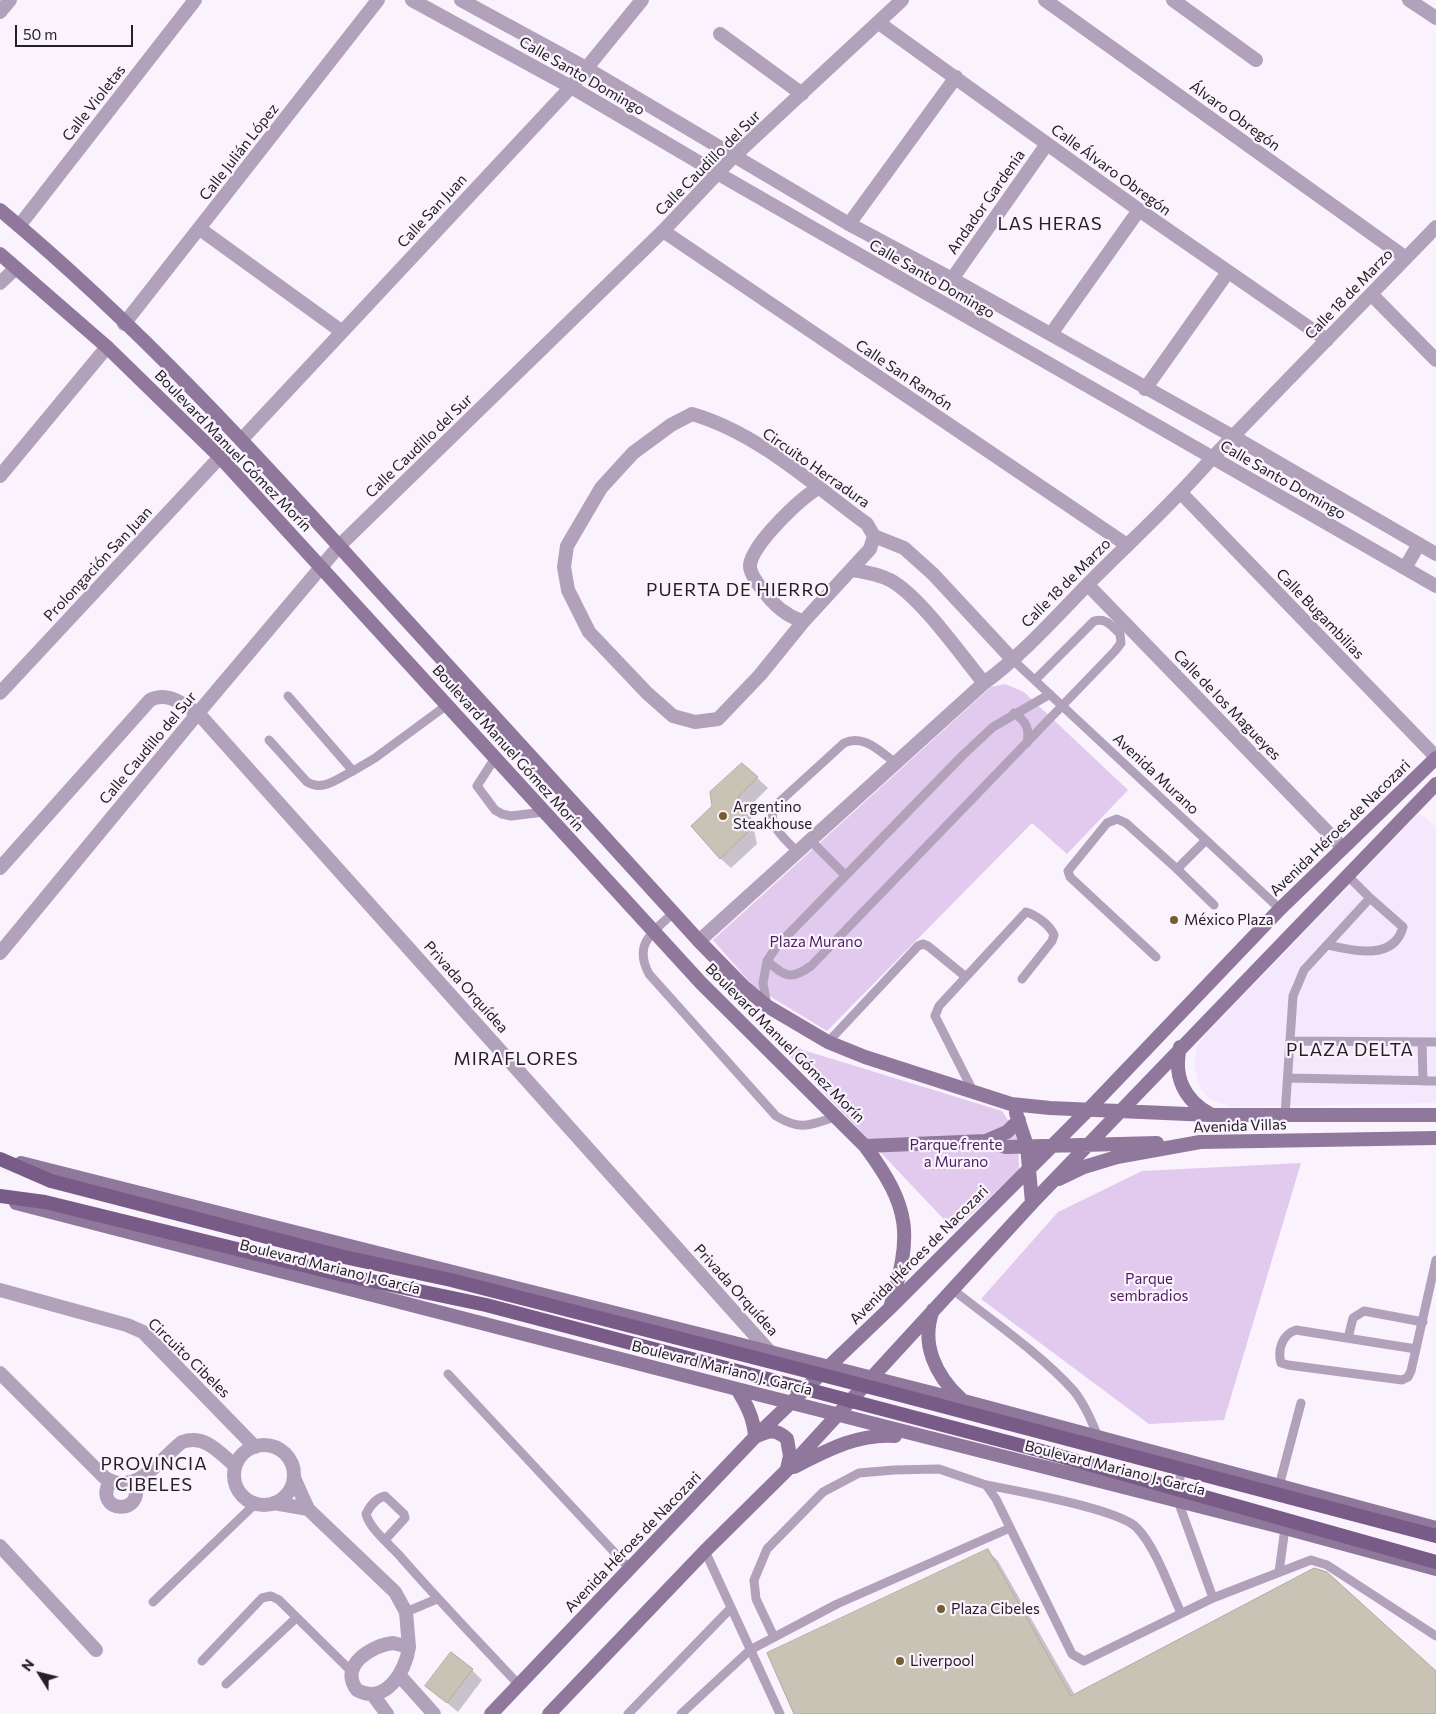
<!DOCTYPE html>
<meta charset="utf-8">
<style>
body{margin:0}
#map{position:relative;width:1436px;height:1714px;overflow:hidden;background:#faf3fe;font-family:Commissioner,sans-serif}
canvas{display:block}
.north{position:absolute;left:15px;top:1649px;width:50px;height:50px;-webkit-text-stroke:4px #faf3fe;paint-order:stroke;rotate:306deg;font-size:14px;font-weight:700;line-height:20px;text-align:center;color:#242025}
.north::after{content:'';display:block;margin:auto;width:18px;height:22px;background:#242025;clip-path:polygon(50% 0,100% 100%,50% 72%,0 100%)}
.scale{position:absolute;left:15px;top:25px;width:118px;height:22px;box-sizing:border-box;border:2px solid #242025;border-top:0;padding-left:6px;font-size:15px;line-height:18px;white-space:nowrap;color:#242025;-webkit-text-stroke:4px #faf3fe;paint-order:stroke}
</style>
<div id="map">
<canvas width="1436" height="1714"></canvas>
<div class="north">N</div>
<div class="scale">50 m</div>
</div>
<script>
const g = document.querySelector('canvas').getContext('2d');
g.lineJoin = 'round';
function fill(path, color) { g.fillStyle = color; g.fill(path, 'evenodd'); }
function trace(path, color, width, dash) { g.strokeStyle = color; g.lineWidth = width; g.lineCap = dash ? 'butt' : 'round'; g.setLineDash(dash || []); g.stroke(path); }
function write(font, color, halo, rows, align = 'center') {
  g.font = font + ' Commissioner,sans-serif'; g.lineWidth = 4.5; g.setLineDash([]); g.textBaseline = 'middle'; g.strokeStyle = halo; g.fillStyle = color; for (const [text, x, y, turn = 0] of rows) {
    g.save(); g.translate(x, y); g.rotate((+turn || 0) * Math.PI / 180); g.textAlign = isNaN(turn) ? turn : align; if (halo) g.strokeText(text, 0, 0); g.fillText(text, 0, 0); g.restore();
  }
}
fill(new Path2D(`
 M1419 813 1436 827V1103L1230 1107 1208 1098 1200 1088 1194 1066 1197 1046 1207 1033Z`), '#f5e8fc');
fill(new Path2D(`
 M1005 684 1024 692 1128 790 1067 854 1032 823 827 1031 753 986 713 940 991 687Z
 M760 1025 803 1050 1002 1111 1018 1136 1019 1170 954 1230Z
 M1301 1163 1224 1420 1149 1424 981 1299 1058 1212 1142 1171Z`), '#e1caee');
fill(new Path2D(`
 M742 764 768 788 749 807 757 844 731 868 720 858 713 807Z
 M987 1550 998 1561 1075 1695 1436 1673V1714H796Z
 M472 1670 482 1680 458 1712 427 1686Z`), '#0003');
const building = new Path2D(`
 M742 763 758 777 739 796 747 833 720 859 691 826 712 806 710 792Z
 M988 1549 1071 1696 1314 1568 1327 1572 1436 1671V1714H794L767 1653Z
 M451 1652 473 1669 447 1703 425 1686Z`);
fill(building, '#c9c3b5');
trace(building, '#b1ab9e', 1);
trace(new Path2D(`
 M1013 660 1280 909
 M1035 680 1094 621C1106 618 1111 625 1120 634L1121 643 1115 651 811 966C790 981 785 976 767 961L777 946 963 755 993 727 1050 694
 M288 696 353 771 375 758 447 705
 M1014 713C1026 721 1030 729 1027 743
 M269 740 307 782C323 792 338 778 353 771
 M495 758 477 786 495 810 502 814 511 816 544 812
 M810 840 845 875
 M797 852C785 838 764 824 776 805L844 743C864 734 879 751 896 763
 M1177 869 1214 905
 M1347 875 1370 898
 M673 913C652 933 633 944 649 974L776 1116C801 1131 809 1125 835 1117
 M1156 957 1070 877 1068 871 1107 823 1117 819 1126 823 1177 869 1206 840
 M767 1006 763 983 767 961
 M1291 1041 1436 1042
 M828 1042 918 946 923 944 928 946 966 977
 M1422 1042 1423 1081
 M1289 1078 1436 1081
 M974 1093 935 1016 939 1006 1026 912C1036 915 1050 925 1054 935L1052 941 1022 979
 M1285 1115 1293 996 1304 970 1370 898 1403 927C1394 961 1353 951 1328 945
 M952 1289C990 1319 1042 1355 1074 1391 1085 1405 1092 1422 1099 1439
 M1348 1338 1353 1318 1364 1311 1423 1322
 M1416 1349 1296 1330C1283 1334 1277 1349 1281 1363L1288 1365 1402 1380 1408 1377 1411 1371 1436 1260
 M448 1374 630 1569
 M1181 1466 1178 1501 1213 1598
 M1279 1486 1301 1403
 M385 1540 405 1518 404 1514 385 1496C376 1498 370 1506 366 1514 370 1529 389 1544 399 1555 438 1600 479 1642 519 1685
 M705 1551 780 1714
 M1279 1572 1285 1528
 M153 1602 255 1504
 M406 1612 437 1599
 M1181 1613C1170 1589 1155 1546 1137 1528 1119 1509 1017 1491 986 1485L996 1499 1072 1654 1084 1661 1213 1598 1311 1560 1327 1565 1436 1636
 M774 1637 756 1599 754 1580 767 1549 823 1492 859 1473 894 1470 939 1469 986 1485
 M202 1661 262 1598 271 1596 279 1600 352 1672
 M226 1684 296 1618
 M628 1714 730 1609
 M681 1714 750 1650 837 1604 1010 1528`), '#b2a1bb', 9);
trace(new Path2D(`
 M1045 0 1406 258
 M1173 0 1256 60
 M1409 0 1436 18
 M0 12 10 0
 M879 23 1139 210 1327 340
 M720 34 802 94
 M849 224 956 77
 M19 226 195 0
 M200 229 341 331
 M663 231 1127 545
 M952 279 1047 144
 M0 283 16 268
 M1372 295 1436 360
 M124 324 378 0
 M1051 334 1139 210
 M1145 389 1228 272
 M692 414C758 433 812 484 867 524L874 536 870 549 803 622 760 675 718 719 695 722 673 716 647 693 589 632 568 590 564 567 567 546 601 488 633 453 671 425Z
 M242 439 571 87 642 0
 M0 476 107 347
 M1182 494 1436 757
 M874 536 904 548 933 574 1013 660
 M853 570C866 572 878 574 890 580 920 596 961 655 984 683
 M1088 585 1343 848
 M803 622C798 619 791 617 786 613 775 607 749 577 750 565 753 543 800 499 818 488
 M0 693 220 457
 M0 868 150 700C168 691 182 704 198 713L770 1352
 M699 941 984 683C1025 653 1058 614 1094 578 1134 538 1175 501 1212 458L1436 227
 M0 953 198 713 339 546 663 231 733 157 902 0
 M0 1290 127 1325 143 1332 255 1447
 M0 1373 104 1477C135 1499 160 1459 182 1442 205 1434 219 1452 235 1466
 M234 1475a30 30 0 1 1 60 0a30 30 0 1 1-60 0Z
 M294 1478 308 1509 395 1592 406 1612 409 1647
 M110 1481C92 1514 147 1516 134 1483
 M274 1503 308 1509
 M0 1546 96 1650
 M393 1643 409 1647C406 1671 385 1706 357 1690 338 1666 372 1645 393 1643Z
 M399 1675 434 1714
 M373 1695 387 1714`), '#b2a1bb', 14);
trace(new Path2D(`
 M412 0 571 87 717 173 1436 586
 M461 0 586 68 849 224 952 279 1234 437 1436 554
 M1405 568 1419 544`), '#b2a1bb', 14);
trace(new Path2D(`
 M0 210C137 324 258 456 377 588 484 705 592 823 699 941L744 987 767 1006 828 1042 865 1057 1011 1104 1050 1108 1210 1115H1436
 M0 254 107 347 220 457 701 983 865 1146C912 1209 912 1235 890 1308
 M1180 1047C1173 1076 1184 1100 1210 1114
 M1016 1113 1027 1146 1032 1203
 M986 1141 1006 1147 1157 1143
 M865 1146 986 1141 1007 1132 1019 1120
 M21 1163 964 1401 1436 1528
 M1059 1179 1084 1167 1117 1157 1200 1142 1436 1138
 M16 1203 737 1389 1285 1528 1436 1569
 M933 1310C920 1344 936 1376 961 1399
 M737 1389C747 1405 754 1419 755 1437 768 1431 775 1428 787 1439L790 1456 787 1469
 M794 1467C826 1451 858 1433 895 1436
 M491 1714 755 1437 890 1308 1088 1110 1280 909 1436 758
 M549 1714 705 1551 786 1471 1032 1203 1436 784`), '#90789d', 14);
trace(new Path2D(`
 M0 1159 51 1181 344 1257 451 1280 881 1390 1436 1536
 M0 1196 45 1202 343 1275 486 1305 1038 1450 1436 1562`), '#785b87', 14);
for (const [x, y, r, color] of [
 [723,816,5,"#735e2d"],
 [1174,920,5,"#735e2d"],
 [941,1609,5,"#735e2d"],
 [900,1661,5,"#735e2d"]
]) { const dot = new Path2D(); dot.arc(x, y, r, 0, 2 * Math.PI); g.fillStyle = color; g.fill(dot); trace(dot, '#faf3fe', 2); }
write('15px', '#242025', '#faf3fe', [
 ["Calle Santo Domingo",582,76,30],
 ["Calle Violetas",94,103,-52],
 ["Álvaro Obregón",1235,116,36],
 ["Calle Julián López",239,152,-52],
 ["Calle Caudillo del Sur",708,163,-45],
 ["Calle Álvaro Obregón",1111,170,36],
 ["Andador Gardenia",986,202,-55],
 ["Calle San Juan",432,211,-47],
 ["Calle Santo Domingo",932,279,30],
 ["Calle 18 de Marzo",1349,294,-46],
 ["Calle San Ramón",904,375,34],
 ["Calle Caudillo del Sur",419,446,-44],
 ["Boulevard Manuel Gómez Morín",233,451,46],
 ["Circuito Herradura",816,468,35],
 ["Calle Santo Domingo",1283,480,30],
 ["Prolongación San Juan",98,564,-47],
 ["Calle 18 de Marzo",1066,583,-45],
 ["Calle Bugambilias",1320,614,46],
 ["Calle de los Magueyes",1227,705,46],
 ["Calle Caudillo del Sur",148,748,-50],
 ["Boulevard Manuel Gómez Morín",508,748,48],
 ["Avenida Murano",1156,774,43],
 ["Avenida Héroes de Nacozari",1340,828,-44],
 ["Privada Orquídea",466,987,48],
 ["Boulevard Manuel Gómez Morín",785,1043,45],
 ["Avenida Villas",1240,1126,-2],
 ["Avenida Héroes de Nacozari",919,1255,-45],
 ["Boulevard Mariano J. García",330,1267,14],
 ["Privada Orquídea",736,1290,48],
 ["Circuito Cibeles",189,1358,44],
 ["Boulevard Mariano J. García",722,1368,14],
 ["Boulevard Mariano J. García",1115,1468,14],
 ["Avenida Héroes de Nacozari",633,1542,-46]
]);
write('15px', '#242025', '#faf3fe', [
 ["Argentino",733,807],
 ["Steakhouse",733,824],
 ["México Plaza",1184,920],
 ["Plaza Cibeles",951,1609],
 ["Liverpool",910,1661]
], 'left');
write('15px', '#4c1d60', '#faf3fe', [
 ["Plaza Murano",816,942],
 ["Parque frente",956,1145],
 ["a Murano",956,1162],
 ["Parque",1149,1279],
 ["sembradios",1149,1296]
]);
g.letterSpacing = '1px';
write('18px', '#242025', '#faf3fe', [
 ["LAS HERAS",1050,224],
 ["PUERTA DE HIERRO",738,590],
 ["PLAZA DELTA",1350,1050],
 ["MIRAFLORES",516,1059],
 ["PROVINCIA",154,1464],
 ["CIBELES",154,1485]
]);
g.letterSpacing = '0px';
</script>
